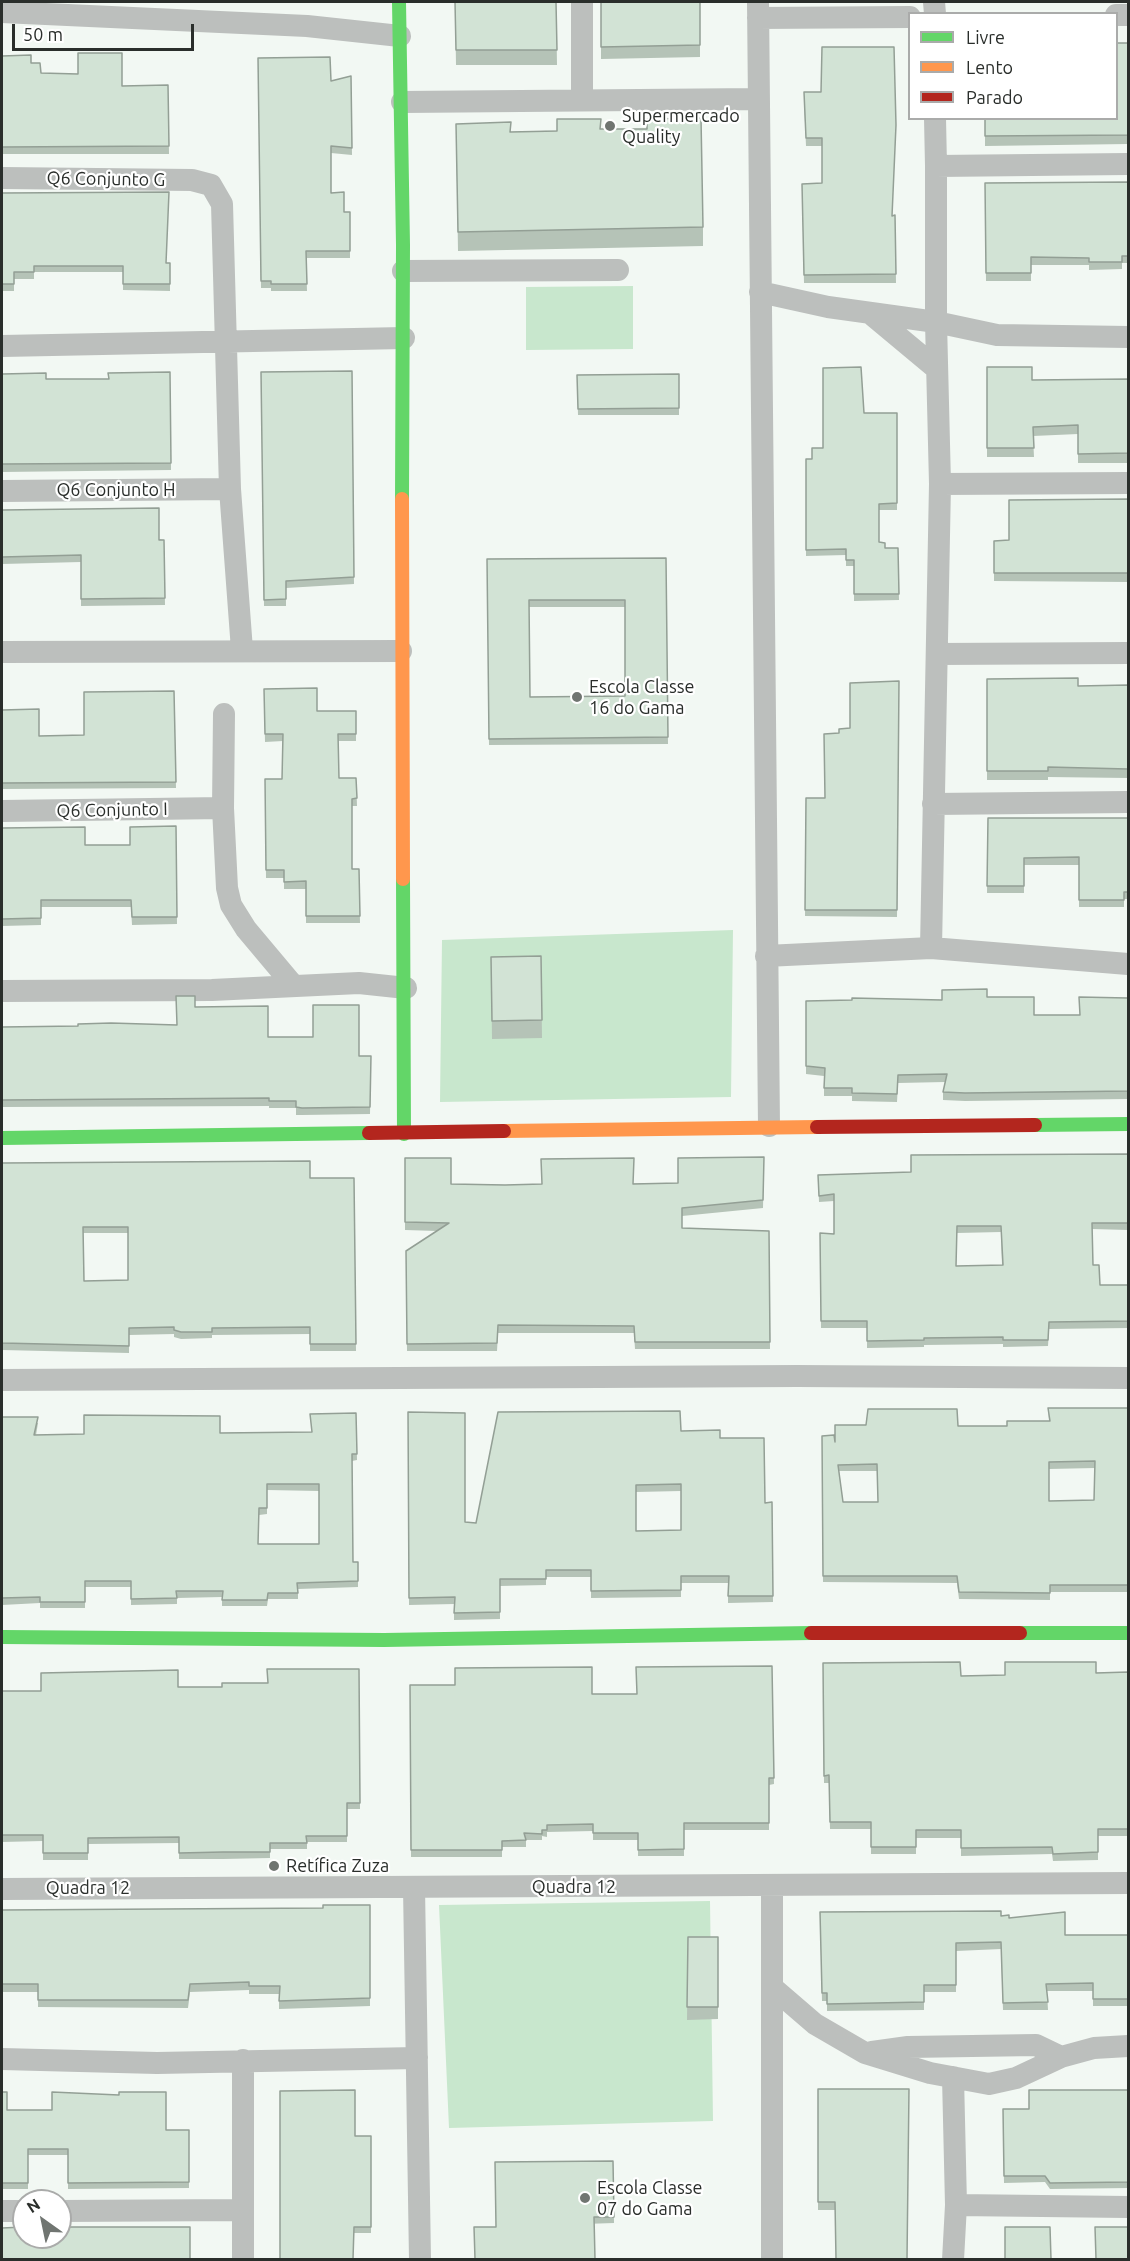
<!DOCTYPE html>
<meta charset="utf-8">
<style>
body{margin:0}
#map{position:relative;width:1130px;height:2261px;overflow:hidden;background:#f2f8f3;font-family:Ubuntu,sans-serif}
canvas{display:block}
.frame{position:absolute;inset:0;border:3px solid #2a2e2b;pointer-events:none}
.legend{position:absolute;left:908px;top:12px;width:210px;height:108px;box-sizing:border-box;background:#fff;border:2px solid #aaabaa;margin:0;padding:8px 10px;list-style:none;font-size:18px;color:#2a2e2b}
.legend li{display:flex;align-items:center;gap:12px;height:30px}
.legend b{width:30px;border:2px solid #aaabaa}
.north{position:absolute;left:12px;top:2189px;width:60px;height:60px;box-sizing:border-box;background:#fff;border:2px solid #aaabaa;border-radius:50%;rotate:327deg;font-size:16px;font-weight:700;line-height:24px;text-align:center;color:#2a2e2b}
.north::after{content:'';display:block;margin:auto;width:21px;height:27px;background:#707571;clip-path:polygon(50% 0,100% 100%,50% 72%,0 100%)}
.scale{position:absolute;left:12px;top:24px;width:182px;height:27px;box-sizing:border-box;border:3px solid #2a2e2b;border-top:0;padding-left:8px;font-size:18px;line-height:21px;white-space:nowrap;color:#2a2e2b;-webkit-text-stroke:4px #fff;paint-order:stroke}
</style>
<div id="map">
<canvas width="1130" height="2261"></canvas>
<div class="frame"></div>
<ul class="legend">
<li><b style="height:8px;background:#63d668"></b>Livre</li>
<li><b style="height:8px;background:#ff974d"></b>Lento</li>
<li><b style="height:8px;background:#b3261e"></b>Parado</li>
</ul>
<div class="north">N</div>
<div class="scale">50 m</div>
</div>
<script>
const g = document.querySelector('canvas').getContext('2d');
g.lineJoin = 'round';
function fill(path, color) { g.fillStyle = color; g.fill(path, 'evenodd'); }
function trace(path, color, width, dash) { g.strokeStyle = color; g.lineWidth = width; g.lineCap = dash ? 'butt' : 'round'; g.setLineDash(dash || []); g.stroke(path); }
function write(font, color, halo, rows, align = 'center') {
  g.font = font + ' Ubuntu,sans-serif'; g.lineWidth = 4.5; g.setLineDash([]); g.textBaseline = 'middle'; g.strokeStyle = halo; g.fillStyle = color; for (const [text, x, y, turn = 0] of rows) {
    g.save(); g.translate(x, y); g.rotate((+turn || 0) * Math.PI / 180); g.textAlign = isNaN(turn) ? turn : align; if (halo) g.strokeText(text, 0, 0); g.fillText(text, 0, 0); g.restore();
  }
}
fill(new Path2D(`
 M633 286V349L526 350V287Z
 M733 930 731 1097 440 1102 442 940Z
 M710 1901 713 2121 449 2128 439 1905Z`), '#c8e7cd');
trace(new Path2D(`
 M582 2V100
 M758 2 769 1126
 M934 2 935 14
 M2 12 307 26 400 36
 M1116 15H1128
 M758 18 910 17
 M402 102 758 99
 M935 118 936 166 1128 164
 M936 166V322L940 484 1128 483
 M2 178 192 180 211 185 222 204 230 489 242 650
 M403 271 618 270
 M760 292 828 307 936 322 997 335 1128 337
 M871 314 937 369
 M2 346 404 338
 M2 491 230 489
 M2 652 401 651
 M938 654 1128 653
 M224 714 223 808 227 888 231 905 246 929 293 985
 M933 804 1128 802
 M2 811 223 808
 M931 948 940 484
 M766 956 931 948 1128 964
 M2 991 212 990 359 983 406 988
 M2 1380 797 1376 1128 1378
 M414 1887 420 2260
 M2 1889 1128 1883
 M772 1987 815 2024 865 2053 930 2073 989 2084 1016 2078 1061 2057 1094 2048 1128 2046
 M872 2052 908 2047 1036 2045 1061 2057
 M2 2059 157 2063 417 2058
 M953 2077 956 2205 1128 2207
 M2 2211H24
 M60 2211 241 2210
 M243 2260V2060
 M772 2260V1886
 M953 2260 956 2205`), '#bcbfbd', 22);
trace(new Path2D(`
 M399 2 403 245 402 499
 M403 879 404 1134
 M1035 1125 1128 1124
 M2 1138 369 1133
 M1020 1633H1128
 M2 1637 384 1640 811 1633`), '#63d668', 14);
trace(new Path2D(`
 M402 499 403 879
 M504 1131 817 1127`), '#ff974d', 14);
trace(new Path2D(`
 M817 1127 1035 1125
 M369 1133 504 1131
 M811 1633H1020`), '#b3261e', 14);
fill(new Path2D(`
 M455 2H556L557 65H456Z
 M601 2H700V57L601 59Z
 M1128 43V144L985 146V118Z
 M2 56 31 63 41 73 122 86 168 85 169 154H2Z
 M258 58 331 81 351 76 352 155 331 153V193L344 212H350V258H306L307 291H271V288H261Z
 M804 100 893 216 895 215 896 283H804L802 184 822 183V146H806Z
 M456 124 511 132 601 129 703 227V246L458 251Z
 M1128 182V263H1122V269L1089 270V265H1031V281H986L985 183Z
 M2 193 167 263H170V291L123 290V272H34V279H14V291H2Z
 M987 367 1032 380 1128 379V463H1078V434L1033 436 1034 457H987Z
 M352 371 354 584 286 588V606H264L261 372Z
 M2 374 46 379 171 463V470L2 472Z
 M679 374V415H578L577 375Z
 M864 413H897V510H879V542L885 548H898L899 600 854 601V566H846V555L806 556V459H812Z
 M1128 499V582L994 581V541L1009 540Z
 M2 510 164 540 165 605 81 606V562L2 564V570Z
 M666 558 668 744 489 745 487 559ZM529 607H625V696L530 697Z
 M987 679 1078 686 1128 685V778L1048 777V780H987Z
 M899 681 897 917 805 916 806 798H825L839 733 850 728Z
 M264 689 317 711H356V741H338L339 778H356L357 806H352V869H359L360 923H306V889H284V878H266L265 779H282L283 741 265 742Z
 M174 691 176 788 2 789V710L39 736 84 735Z
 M988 818H1128V899H1124V907H1079V865H1024V893H987Z
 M176 826 177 924 132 925 131 907H41V925L2 926V828L85 845H130Z
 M541 956 542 1038 492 1039 491 957Z
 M987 997 1034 1015H1079L1128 998V1099L965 1101 943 1100V1092L945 1082 898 1083 897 1102 852 1101V1096H824V1076L806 1074V1001L942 1000Z
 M195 1007 268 1037 359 1056H371L370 1114 302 1115H296V1108H269V1106L2 1107V1027L176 1025Z
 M1128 1154V1230L1092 1229 1093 1265 1100 1285H1128V1328L1049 1329 1048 1346 1003 1347V1344L924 1345V1347L867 1348V1328H821L820 1233 834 1234V1201L819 1202 818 1175 911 1172ZM1001 1232 1002 1265 956 1266 957 1233Z
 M764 1157 763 1208 682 1216V1228L769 1231 770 1349H635L634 1333H498L497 1351H407L406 1251 437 1231 405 1230V1158L451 1184 505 1185 678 1183Z
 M2 1163 310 1178H354L356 1351H310V1334L212 1335V1338L181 1339 174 1337V1334L129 1335V1353L2 1350ZM83 1233H128V1280L84 1281Z
 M1048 1408H1128V1592H1050V1600L959 1599 957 1583 823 1582 822 1436 958 1426H1007L1049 1421ZM1095 1468 1094 1500 1049 1501V1469ZM839 1471H877L878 1502H843Z
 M408 1412 465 1522 476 1523 681 1431 720 1438 765 1503 772 1502 773 1602 728 1603V1583H681V1597L591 1598V1577H546V1585L500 1586V1619L454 1620V1604L409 1605ZM681 1491V1530L636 1531V1492Z
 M356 1413 357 1460 352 1461 353 1562H358V1587L298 1589V1599H268L267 1606H222V1597L177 1598V1604L131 1605V1587H85V1608H40V1603L2 1605V1417L38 1423 36 1435 312 1432 310 1414ZM267 1490 319 1491V1544H258L259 1515 267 1514Z
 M823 1663 961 1676 1128 1672V1836H1098V1860L1053 1861 1052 1854 961 1856V1838H916V1854H871V1829H830L829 1783H824Z
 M772 1666 774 1784 769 1785V1830H684V1856H638V1840H593V1831L547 1832V1837L542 1836V1840H526V1847H502V1857H411L410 1685 592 1694H637Z
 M359 1669 360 1809H347V1842H307V1849H270V1858L223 1859H179V1843L88 1844V1860H43V1841L2 1842V1691H41L178 1687H222L268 1683Z
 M370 1905V2006L279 2009V1994H249V1990L190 1992 188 2008 38 2007V1992H2V1910L323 1908Z
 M820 1912 1001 1916 1065 1935H1128V2006H1093V1991H1047L1048 2010H1003L1001 1949 956 1951V1992H924V2010L827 2011V2001H822Z
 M688 1937H718V2019L687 2020Z
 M818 2089H909L835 2210H818Z
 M1128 2090V2188L1050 2189 1045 2182 1004 2183 1003 2109H1029Z
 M2 2092 7 2110 166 2130H189V2188L68 2189V2155H28V2189H2Z
 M355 2136H371V2233H354Z
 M613 2161 614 2223 496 2227Z`), '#b5c3b7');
const building = new Path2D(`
 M455 2H556L557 50H456Z
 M601 2H700V45L601 47Z
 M1116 43H1128V135L985 136V118H1116Z
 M822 47H894L896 125 892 216 895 215 896 274 804 275 802 184 822 183V138H806L804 92H821Z
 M78 53H122V86L168 85 169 146 2 147V56L31 55V63H40L41 73 78 74Z
 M330 57 331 81 351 76 352 148 331 146V193L344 192V212H350V251H306L307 284H271V281H261L258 58Z
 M701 118 703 227 458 232 456 124 511 122 510 132 557 131V119H601L600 129H647V119Z
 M1128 182V256H1122V262H1089V258L1031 257V273H986L985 183Z
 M169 192 166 263H170V284H123V266H34V272H14V284H2V193Z
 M861 367 864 413H897V503L879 504V542L885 543V548H898L899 594H854V560H846V549L806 550V459H812V448H823V368Z
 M987 367H1032V380L1128 379V453L1078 454V425L1033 427 1034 448H987Z
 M352 371 354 577 286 581V599L264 600 261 372Z
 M170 372 171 463 2 464V374L46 373V379H109L108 373Z
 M679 374V408L578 409 577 375Z
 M1128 499V573H994V541L1009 540V500Z
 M159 508V540H164L165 598 81 599V555L2 557V563V510Z
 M666 558 668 737 489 739 487 559ZM529 600H625V696L530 697Z
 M1078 678V686L1128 685V769L1048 767V771H987V679Z
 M899 681 897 910H805L806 798H825L824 734 839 733V729L850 728V683Z
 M317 688V711H356V734H338L339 778H356L357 798 352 799V869H359L360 916H306V881L284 882V870H266L265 779H282L283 734H265L264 689Z
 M174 691 176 782 2 783V710L39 709V736L84 735V692Z
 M988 818H1128V892H1124V900H1079V857L1024 858V886H987Z
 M176 826 177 917H132L131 900H41V918L2 919V828L85 827V845H130V827Z
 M541 956 542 1020 492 1021 491 957Z
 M987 989V997H1034V1015H1080L1079 997 1128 998V1091L965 1093 943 1092 947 1074 898 1075 897 1094 852 1093V1088H824L825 1068 806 1066V1001L852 1000V998L942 1000V990Z
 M176 996H195V1007L268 1006V1037H313V1005H359V1056H371L370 1107 302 1108 296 1107V1101H269V1098L2 1100V1027L78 1026V1024L111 1023 177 1025Z
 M1128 1154V1223H1092L1093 1265H1099L1100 1285H1128V1321L1049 1322 1048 1340H1003V1337L924 1338V1340L867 1341V1321H821L820 1233 834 1234V1194L819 1196 818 1175 911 1172V1155ZM957 1226H1001L1003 1265 956 1266Z
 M764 1157 763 1200 682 1208V1228L769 1231 770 1342H635L634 1326 498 1325 497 1343 407 1344 406 1251 449 1223 405 1222V1158H451V1184L505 1185 542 1184 541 1159 634 1158 633 1184 678 1183V1158Z
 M310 1161V1178H354L356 1344H310V1327L212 1328V1332H181L174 1330V1327L129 1328V1346L2 1343V1163ZM83 1227H128V1280L84 1281Z
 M1048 1408H1128V1585H1050V1593L959 1592 957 1576H823L822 1436 834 1435 835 1442V1425H866L868 1409H957L958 1426H1007V1421H1050ZM1095 1461 1094 1500 1049 1501V1462ZM877 1464 878 1502H843L838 1465Z
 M680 1411 681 1431 720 1430V1438H764L765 1503 772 1502 773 1596H728L729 1576H681V1590L591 1591V1570H546V1579H500V1612L454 1613 455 1597 409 1598 408 1412 465 1413V1522L476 1523 498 1412ZM681 1484V1530L636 1531V1485Z
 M356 1413 357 1454H352L353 1562H358V1581L297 1583 298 1593H268L267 1600H222L223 1591H176L177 1598 131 1599V1581H85V1602H40V1597L2 1598V1417H38L34 1435 84 1434V1415L220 1416V1433L312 1432 310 1414ZM267 1484H319V1544H258L259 1508H267Z
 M960 1662 961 1676 1005 1675V1662H1096V1673L1128 1672V1829H1098V1852L1053 1854 1052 1847 961 1848V1830H916V1847H871V1822H830L829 1775 824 1776 823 1663Z
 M772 1666 774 1778H769V1823H684V1849L638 1850V1833H593V1824L547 1825V1830H542V1834L524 1833 526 1840 502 1841V1850H411L410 1685H455V1668L592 1667V1694H637L636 1667Z
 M267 1669H359L360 1803H347V1836H306L307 1843H270V1852H223L179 1853V1837L88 1838V1853H43V1835H2V1691H41V1673L178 1670V1687H222V1683H268Z
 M323 1905H370V1998L279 2001 280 1986H249V1982L190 1984 188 2000H38V1984H2V1910L323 1908Z
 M1001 1911V1916L1009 1915V1918L1065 1912V1935H1128V1999H1093V1983L1046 1984 1048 2002 1003 2003 1001 1942 956 1943V1985H924V2002L827 2004V1993H822L820 1912Z
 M688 1937H718V2007H687Z
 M818 2089H909L907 2259H836L835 2202H818Z
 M355 2090V2136H371V2227H354L353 2259H280V2091Z
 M1029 2090H1128V2182L1050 2183 1045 2176H1004L1003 2109H1029Z
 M2 2092H7V2110H52V2092L119 2095V2092H166V2130H189V2182L68 2183V2149H28V2183H2Z
 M613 2161 614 2217H594L595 2259H475L474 2227H496L495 2162Z
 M24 2227V2237H60V2227H190V2259H2V2228Z
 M1005 2227H1050L1051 2259H1005Z
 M1095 2227H1128V2259H1094H1096Z`);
fill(building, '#d2e3d5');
trace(building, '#939f95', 1.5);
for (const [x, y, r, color] of [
 [610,126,6,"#707571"],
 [577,697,6,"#707571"],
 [274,1866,6,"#707571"],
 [585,2198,6,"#707571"]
]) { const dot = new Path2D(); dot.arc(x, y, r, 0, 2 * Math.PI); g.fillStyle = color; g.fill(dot); trace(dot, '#fff', 2); }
write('18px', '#2a2e2b', '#fff', [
 ["Supermercado",622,116],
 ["Quality",622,137],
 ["Escola Classe",589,687],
 ["16 do Gama",589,708],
 ["Retífica Zuza",286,1866],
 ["Escola Classe",597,2188],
 ["07 do Gama",597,2209]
], 'left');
write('18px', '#2a2e2b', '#fff', [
 ["Q6 Conjunto G",106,179,1],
 ["Q6 Conjunto H",116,490],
 ["Q6 Conjunto I",112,810,-1],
 ["Quadra 12",574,1887],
 ["Quadra 12",88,1888]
]);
</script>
